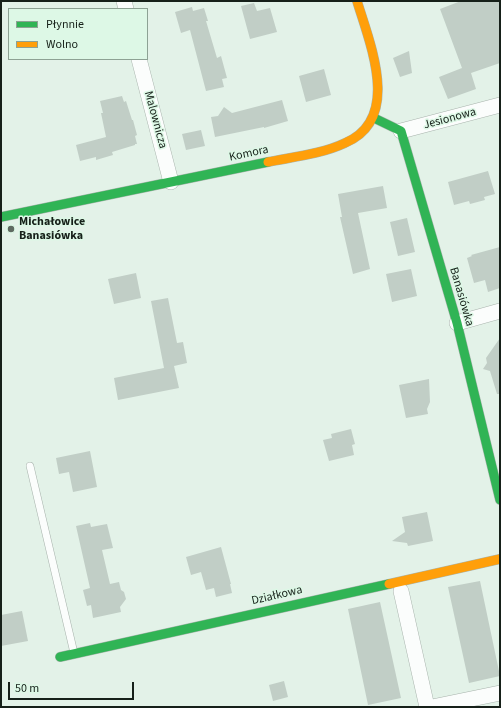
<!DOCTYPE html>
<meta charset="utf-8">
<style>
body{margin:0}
#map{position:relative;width:501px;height:708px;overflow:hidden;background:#e3f2e8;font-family:"Source Sans 3",sans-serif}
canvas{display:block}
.frame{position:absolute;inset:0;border:2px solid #162019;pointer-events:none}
.legend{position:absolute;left:8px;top:8px;width:140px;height:52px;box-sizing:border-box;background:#ddf8e6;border:1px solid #8da294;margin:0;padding:5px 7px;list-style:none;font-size:12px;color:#162019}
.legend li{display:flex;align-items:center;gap:8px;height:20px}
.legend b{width:20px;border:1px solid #8da294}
.scale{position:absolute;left:8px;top:682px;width:126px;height:18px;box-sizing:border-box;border:2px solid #162019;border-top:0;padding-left:5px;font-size:12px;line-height:14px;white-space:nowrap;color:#162019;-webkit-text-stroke:3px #ddf8e6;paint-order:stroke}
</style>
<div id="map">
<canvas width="501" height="708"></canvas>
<div class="frame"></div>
<ul class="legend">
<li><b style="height:5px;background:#30b455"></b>Płynnie</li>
<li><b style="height:5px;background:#ff9f0a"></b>Wolno</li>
</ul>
<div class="scale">50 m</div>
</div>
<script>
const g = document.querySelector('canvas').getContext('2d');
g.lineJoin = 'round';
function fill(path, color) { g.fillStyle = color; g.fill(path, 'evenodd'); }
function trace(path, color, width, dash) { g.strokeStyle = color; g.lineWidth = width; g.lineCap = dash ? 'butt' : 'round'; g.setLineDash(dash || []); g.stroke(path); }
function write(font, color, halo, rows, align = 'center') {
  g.font = font + ' "Source Sans 3",sans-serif'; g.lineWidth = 3; g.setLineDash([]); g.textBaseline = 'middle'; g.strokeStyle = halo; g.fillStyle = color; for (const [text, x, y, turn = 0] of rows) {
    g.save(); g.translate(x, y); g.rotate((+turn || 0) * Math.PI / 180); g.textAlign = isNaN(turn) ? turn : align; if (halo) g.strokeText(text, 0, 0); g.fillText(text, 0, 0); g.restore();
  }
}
fill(new Path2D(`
 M461 1H500V63L471 73 476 89 448 99 439 77 462 68 440 9Z
 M254 3 257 11 270 8 277 32 250 39 241 6Z
 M192 7 193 11 204 8 208 21H206L217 58 221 56 227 78 222 79 224 87 206 91 190 30 181 33 175 12Z
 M409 51 412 73 400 77 393 58Z
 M324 69 331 95 306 102 299 76Z
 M122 96 124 102 126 101 132 120H133L137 135 135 136 137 144H135V145L112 152 113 155 96 160V157L80 161 76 145 106 137 101 113H103L100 101Z
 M282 100 288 121 264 128V127L215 137 211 117 218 116 224 107 232 113Z
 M201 130 205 146 186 150 182 134Z
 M488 171 495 194 484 197 485 200 470 204 469 201 454 205 448 182Z
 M383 186 387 208 358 213 370 269 353 274 340 217H342L338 194Z
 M407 218 415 252 398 256 390 222Z
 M500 247V288L488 292 485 280 474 283 467 258 472 256 471 255Z
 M411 269 417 296 392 302 386 274Z
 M136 273 141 298 114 304 108 279Z
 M168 298 177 343 183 342 187 363 174 366 179 388 118 400 114 378 164 368 151 301Z
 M500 338V394H497L490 371 483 369 487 363 486 358Z
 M429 379 430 402 427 409 428 414 406 418 399 385Z
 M351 429 355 444 352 445 354 455 329 461 323 440 332 438 331 434Z
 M90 451 97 487 73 492 69 472 59 474 56 458Z
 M427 512 433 541 408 546 407 543 392 541 405 532 402 517Z
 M90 523 91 527 107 524 113 548 102 550 110 584 119 582 121 590 124 592 126 599 120 607 121 612 93 618 91 605 87 606 83 590 90 588 76 526Z
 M221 547 231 584H230L232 593 216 597 214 588 206 590 201 572 191 575 186 557Z
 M480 581 500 676 469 683 448 587Z
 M380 602 401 698 368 705 348 609Z
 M22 611 28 641 1 646V615Z
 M284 681 288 697 273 701 269 685Z`), '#c1cec6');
const lane = new Path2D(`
 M30 466 74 653`);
const street = new Path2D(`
 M124 1 126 9
 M139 59 171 182
 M401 131 500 105
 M457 323 500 311
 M401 591 427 707
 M432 707 500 693`);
const fast = new Path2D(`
 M374 118 401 131 457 323 500 500
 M1 217 268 162
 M60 657 389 584`);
const slow = new Path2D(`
 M268 162C293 157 322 154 345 143 402 119 370 44 357 1
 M389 584 500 559`);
trace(lane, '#a8b3ac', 8);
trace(street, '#a8b3ac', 16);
trace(fast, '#a8b3ac', 10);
trace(slow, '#a8b3ac', 10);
trace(lane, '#fbfdfc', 7);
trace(street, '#fbfdfc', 15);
trace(fast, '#30b455', 9);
trace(slow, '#ff9f0a', 9);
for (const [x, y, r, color] of [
 [11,229,4,"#5e6a61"]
]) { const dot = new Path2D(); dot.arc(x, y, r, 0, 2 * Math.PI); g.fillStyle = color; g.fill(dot); trace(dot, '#ddf8e6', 1.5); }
write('12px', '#162019', '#ddf8e6', [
 ["Jesionowa",450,119,-15],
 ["Malownicza",155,120,75],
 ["Komora",249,154,-12],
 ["Banasiówka",461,297,74],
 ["Działkowa",277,596,-13]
]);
write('bold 12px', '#162019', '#ddf8e6', [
 ["Michałowice",19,222],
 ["Banasiówka",19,236]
], 'left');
</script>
